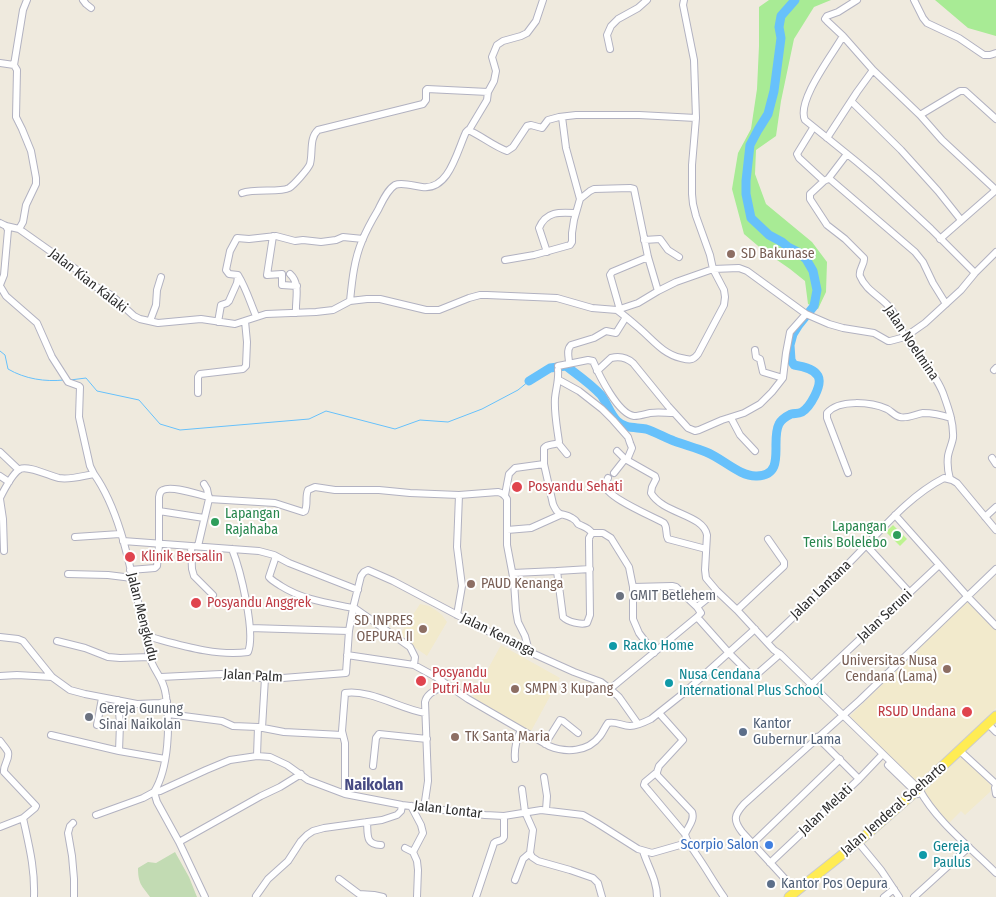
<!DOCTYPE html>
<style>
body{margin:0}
canvas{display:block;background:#efeade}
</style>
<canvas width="996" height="897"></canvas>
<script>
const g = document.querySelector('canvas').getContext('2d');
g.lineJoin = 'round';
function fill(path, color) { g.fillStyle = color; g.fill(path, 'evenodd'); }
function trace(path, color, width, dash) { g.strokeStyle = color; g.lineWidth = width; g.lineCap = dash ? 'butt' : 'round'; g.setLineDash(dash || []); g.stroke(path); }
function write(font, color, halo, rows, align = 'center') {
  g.font = font + ' "Fira Sans Condensed",sans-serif'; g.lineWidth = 4; g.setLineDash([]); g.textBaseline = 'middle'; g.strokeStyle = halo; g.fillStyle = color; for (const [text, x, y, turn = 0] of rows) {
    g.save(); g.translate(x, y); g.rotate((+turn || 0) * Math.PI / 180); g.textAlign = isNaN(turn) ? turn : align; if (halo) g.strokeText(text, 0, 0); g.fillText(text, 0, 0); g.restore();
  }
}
fill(new Path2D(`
 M968 601 996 630V708L918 785 850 716Z
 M420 604 429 606 437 611 442 615 447 622 427 656 399 636Z
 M501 645 560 678 530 733 471 700Z
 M963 755 993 788 990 791V792L965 815 961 811 948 824 921 794Z`), '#f2eacc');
fill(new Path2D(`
 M769 0H831L814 7 794 39 781 101 776 136 756 150 755 174 766 204 812 242 827 262 826 292 818 309 808 304 805 281 790 269 764 251 744 234 732 189 738 153 751 129 757 89 759 46V7Z
 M935 0H996V36L968 28Z`), '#a8eb95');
fill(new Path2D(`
 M175 852 189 877 197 897H150C142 886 138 884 138 868L148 862 156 863Z`), '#c2dbb3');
fill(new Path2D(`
 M893 525 907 539 900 546 886 532Z`), '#bdf390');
trace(new Path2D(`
 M0 351 5 355 8 369C25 379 45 382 64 380
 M70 380 86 378 97 391 139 400 160 424 180 430 309 419 326 411 395 429 420 420 448 422 482 409 518 390 529 381`), '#67c1fb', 1);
trace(new Path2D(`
 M529 381 550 368 566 366C578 375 591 384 601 395 607 403 610 414 617 421 625 429 636 427 646 429 655 432 664 437 674 441 685 445 696 448 706 452 722 458 740 477 757 476 787 475 770 441 779 424 781 420 787 416 791 414 795 413 798 414 802 412 810 407 823 385 818 376 814 369 801 366 794 365L791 360 790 345 793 334 798 326 814 306 817 290 813 271 806 259 798 252 788 247 782 242 769 235 751 218 746 194V181L750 145 758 130 768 114 774 91 781 38 779 27 781 16 795 0`), '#67c1fb', 9);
const minor = new Path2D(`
 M83 0 86 4 91 8
 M857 0 838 12 827 16 825 19 827 21 843 36 873 70 920 115 942 140 996 190 940 239
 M914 0 923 18 927 23 959 38 984 55H990L996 53
 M843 36C833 54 796 101 805 120L857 162 876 178 931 229 975 273
 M610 49 607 35 611 26 618 19 638 8 647 0
 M0 63 14 65 17 70 16 117 22 129 31 151 36 178V184L26 205 23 222 19 229
 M14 65 23 10 27 0
 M851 101 901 150 938 191 961 220
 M920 115 960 91H965L996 119
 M813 128 797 154 799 158 824 181 828 179 831 180 915 252 923 262 933 283 946 304
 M469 130 487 100 488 92 494 81 496 71 492 57 497 45 503 41 521 36 527 33 536 21 543 0
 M827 138 857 92 873 70
 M828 179 847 154
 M824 181 810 194V199L827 225 845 239 864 258C865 264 858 270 860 276 866 291 882 297 891 309 898 318 900 330 907 340 919 357 935 373 943 393 948 407 954 423 953 438 952 444 949 450 948 456 947 464 948 472 950 479
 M242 193C255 188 280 193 289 188 294 185 308 169 310 164 313 153 309 138 318 130L423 104 426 100V90L427 89 488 92
 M580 199 590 191 594 189 630 188 634 189 648 257 658 291
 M0 223 6 226 19 229 77 270 91 284 111 295 134 316 140 319 158 323 201 319 235 324 266 314 316 312 333 310 350 301 367 299H380L426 310H439L469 298 480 295H487L557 298 592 308 617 310 638 303 658 291 676 282 713 269 739 268 747 271 806 314 829 324 843 328 874 333 888 341H890L905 337 925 323 961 290 975 273 996 252
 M273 236 267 275 282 274V285L297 286
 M644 240 660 239 668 250 679 257
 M547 252 539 228C546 211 560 212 575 213
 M505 260 534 255 570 245 572 242V233L574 220 580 199 566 148 562 117
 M290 274C301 284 295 300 296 313
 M0 285 4 275 8 230 6 226
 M0 286 6 296 37 323 52 357 68 382 79 386 80 387 79 417 90 466 94 474
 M350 301C352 281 354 260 362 241 366 231 372 220 378 210 382 202 387 190 395 185 402 182 414 186 422 187 449 191 457 151 466 132L468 130C482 136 493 146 507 151L513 147 527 126 531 125 542 128 548 120 559 117 576 115H639L696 118
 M617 310C625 316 632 322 639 328 653 340 663 354 681 358 689 360 693 361 698 354L724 305 725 297 724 290 713 269 710 255 696 216 693 204 692 194V165L696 118 694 60 683 5 684 0
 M620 310 610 275 612 272 648 257
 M256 316C250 302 246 288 238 275L229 274 226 270 230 251 237 238 249 239 276 236 295 241 303 240 321 242 336 240 343 237 363 239
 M150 321 156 305 157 290 161 277
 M218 322 221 305 227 303 229 301 237 283 238 277
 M755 350 756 357 760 359 763 372 783 378
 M569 363C569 357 566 350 571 345L594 338 606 331 616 333 626 317
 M558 366 588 360 593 361C599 375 618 414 634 416 640 416 645 414 650 413 658 412 666 413 674 413
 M558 370C559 380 556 388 555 398 554 413 557 427 559 442 555 446 548 443 544 448V464L553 504C559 518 562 512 572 518 574 519 577 522 578 524 584 527 588 527 592 533H603L611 538 629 567 633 587
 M994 370 996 368
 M597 371 611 358C619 356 626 357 633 363L668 406 688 428 695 431 699 430 722 420 744 413 760 404 772 392 783 378 786 353 790 332 806 314
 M559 380 579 391 602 409 613 420 628 437 630 443 632 448 627 460
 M198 393V377L200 374 243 369 246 366 247 342 245 321
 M731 418 740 435 755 451
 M558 443 567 454
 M617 451 625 459 655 476 656 479 652 487 651 493C663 514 703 514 707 535L705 570 706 578 717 591 737 610 774 650 780 654 919 789C937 822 970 847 996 873
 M0 452 19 470
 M992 458 996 464
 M614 473 625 459
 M848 473 827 418V413C839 399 871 402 887 409 891 411 895 416 900 417 907 419 916 414 923 413 932 413 942 415 951 418
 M0 476 9 482
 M608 478C608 478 605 485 605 485 605 497 654 517 664 523 668 528 665 534 668 539L706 549
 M505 495 509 474 515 468 544 464
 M0 498C4 490 13 473 20 469 28 465 50 476 59 478 70 480 82 476 94 474 123 515 132 579 144 628 146 638 147 649 150 658 154 672 164 678 166 696 170 724 169 768 154 792
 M0 499 3 519 4 551
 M209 499 275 503 303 512 305 511C308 504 305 497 308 490L315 487 335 490H379L410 493 459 495 498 492C503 493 505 495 507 499V545L514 582 516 611 518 622 525 636 529 651
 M159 511 204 518
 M895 515 968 597 996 626
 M985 517 996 507
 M507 530 531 528 560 515
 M75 537 120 534
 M123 541 259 551 274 555 289 563 358 590
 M866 545 910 593
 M191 546 192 569 194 576 213 595
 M198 546 209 499 207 489 204 484
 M276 556 269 577C272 581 277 583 281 586 303 600 328 603 353 608
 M130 570 155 568 157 566 159 545V497C160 494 159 492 163 490 172 485 199 495 209 497
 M557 571 563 617C568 622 581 625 587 623L590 615 589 543V538L592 533
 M513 573 557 571 590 569
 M68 574 108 575 132 578
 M717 591 697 607 701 613 697 617 729 653 751 675H756L780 654
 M353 607 410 647 415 657 414 665 436 677 468 699 549 746C566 753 588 752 600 736 603 732 605 727 608 723 616 721 622 726 630 726 637 726 645 722 651 719L685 692 755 629
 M737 610 784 566V562L768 539
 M457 615 462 586 457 547 459 495
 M250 628 349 631
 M146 636C177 644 216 657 248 652 256 632 240 569 232 549
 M0 637 18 639 23 641 52 677 70 690 85 694 137 704 160 703 167 701
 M57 641 85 648 108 657 120 658 150 657
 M767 642C795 616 823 589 850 562 880 532 907 497 944 478L952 480 957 483 996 530
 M654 653 639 633 633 619V587L672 586 676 587 697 607
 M347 655 414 665
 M0 676 17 675 52 677
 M161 677 221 674 270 679 346 673 349 631 353 608 361 576 364 572 368 570 393 581 514 645 574 672 601 682 610 689 619 697 638 724
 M809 687 939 565
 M610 689 697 617
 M118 700 120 724 119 751
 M659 713 683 740 659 766 657 772V775L692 812C695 820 688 827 685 834 687 843 691 846 696 854 706 868 714 883 724 897
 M168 714 222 721 233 726 258 727
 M988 724 996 732
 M97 725 102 698
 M262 728 265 678
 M51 735 119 751 165 759
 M817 737 859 779
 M0 741C2 744 6 748 8 752 10 759 3 765 4 772L36 806 35 808 23 818 0 827
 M545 744 560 720 563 721 578 733
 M960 751 996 784
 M257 756 258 727 284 732 342 735
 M515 759C514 748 516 740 521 730
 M888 765 918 794
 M373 766 376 738 379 734 427 739
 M657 772 645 782 644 785 648 790 685 834
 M544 777 547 796 546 810
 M996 785 995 788 996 794
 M522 789 525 812 533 830 530 853 532 857 538 861 570 870 593 878 598 883 602 897
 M154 792 157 802 179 842 205 897
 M345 794V743L342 731 345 693C369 689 401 709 425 713
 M411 806 421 825 423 833 413 852
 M424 808 428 781 425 702C427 692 438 690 446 684
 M96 815 143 798 154 792 160 791 206 770 230 760 257 756 270 757 287 765 308 780 345 794 402 805 485 815 504 816 541 810 583 815 597 823 638 849 652 853 687 843
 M23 818C29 846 35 868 34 897
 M367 822C368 834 365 845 381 845
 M73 823 70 826 68 833 72 856 74 879V897
 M179 842 261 796 280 787 301 774
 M858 842 881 870 899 897
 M753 843 840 759
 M405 848 413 852 417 861 418 870 417 897
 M643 851C648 867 657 880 657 897
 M770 863 859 779 880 757
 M339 879 359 894 374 895 383 897
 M515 880 523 859 530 853
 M797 892 742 832C733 820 734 815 744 804L860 700 996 569
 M256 896 268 879 288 861 301 841 307 835 313 831 324 828 382 820 397 815 401 811 402 805
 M476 897 494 843C497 840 502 842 504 837V816
 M884 897 894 889
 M914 897 969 847`);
const major = new Path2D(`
 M789 897 858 842 915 792 996 716`);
trace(minor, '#b2b2c1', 8);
trace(major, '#ccc', 11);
trace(minor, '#fff', 6);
trace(major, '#ffec53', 9);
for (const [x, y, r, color] of [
 [731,254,5,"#8d6e63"],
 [517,487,6,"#e0444e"],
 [215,522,5,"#2e9e5b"],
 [897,535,5,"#2e9e5b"],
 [130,557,6,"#e0444e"],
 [471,584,5,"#8d6e63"],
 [620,596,5,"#6b7280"],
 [196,603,6,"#e0444e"],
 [423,629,5,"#8d6e63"],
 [613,646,5,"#0f9aa8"],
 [947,669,5,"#8d6e63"],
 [421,681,6,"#e0444e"],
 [669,683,5,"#0f9aa8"],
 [515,689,5,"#8d6e63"],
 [967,712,6,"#e0444e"],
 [89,717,5,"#6b7280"],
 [743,732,5,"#5c6f8a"],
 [455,737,5,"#8d6e63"],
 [769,845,5,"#3f7fe0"],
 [923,855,5,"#0f9aa8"],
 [771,884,5,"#5c6f8a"]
]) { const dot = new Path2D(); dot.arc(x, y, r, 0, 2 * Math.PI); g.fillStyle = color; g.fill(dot); trace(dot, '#fff', 2); }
write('14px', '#785e54', '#fff', [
 ["SD Bakunase",741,254],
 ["PAUD Kenanga",481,584],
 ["SD INPRES",413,621,"right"],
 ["OEPURA II",413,637,"right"],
 ["Universitas Nusa",937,661,"right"],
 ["Cendana (Lama)",937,677,"right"],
 ["SMPN 3 Kupang",525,689],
 ["TK Santa Maria",465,737]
], 'left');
write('14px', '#2c2c2c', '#fff', [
 ["Jalan Kian Kalaki",88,281,38],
 ["Jalan Noelmina",911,343,56],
 ["Jalan Lantana",821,590,-44],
 ["Jalan Seruni",885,616,-43],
 ["Jalan Mengkudu",142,617,76],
 ["Jalan Kenanga",498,635,26],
 ["Jalan Palm",253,676,3],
 ["Jalan Jenderal Soeharto",894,809,-41],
 ["Jalan Lontar",448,810,7],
 ["Jalan Melati",826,810,-43]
]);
write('14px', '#be3a42', '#fff', [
 ["Posyandu Sehati",528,487],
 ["Klinik Bersalin",141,557],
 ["Posyandu Anggrek",207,603],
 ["Posyandu",432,673],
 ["Putri Malu",432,689],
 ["RSUD Undana",956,712,"right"]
], 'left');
write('14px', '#27864d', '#fff', [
 ["Lapangan",225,514],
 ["Rajahaba",225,530],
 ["Lapangan",887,527,"right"],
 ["Tenis Bolelebo",887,543,"right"]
], 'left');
write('14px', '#5b616d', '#fff', [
 ["GMIT Betlehem",630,596],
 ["Gereja Gunung",99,709],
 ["Sinai Naikolan",99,725]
], 'left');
write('14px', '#0d838f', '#fff', [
 ["Racko Home",623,646],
 ["Nusa Cendana",679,675],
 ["International Plus School",679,691],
 ["Gereja",933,847],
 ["Paulus",933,863]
], 'left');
write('14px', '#4e5e75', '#fff', [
 ["Kantor",753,724],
 ["Gubernur Lama",753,740],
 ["Kantor Pos Oepura",781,884]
], 'left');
write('14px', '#366cbe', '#fff', [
 ["Scorpio Salon",759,845]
], 'right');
write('bold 16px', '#474b83', '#fff', [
 ["Naikolan",374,786]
]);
</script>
